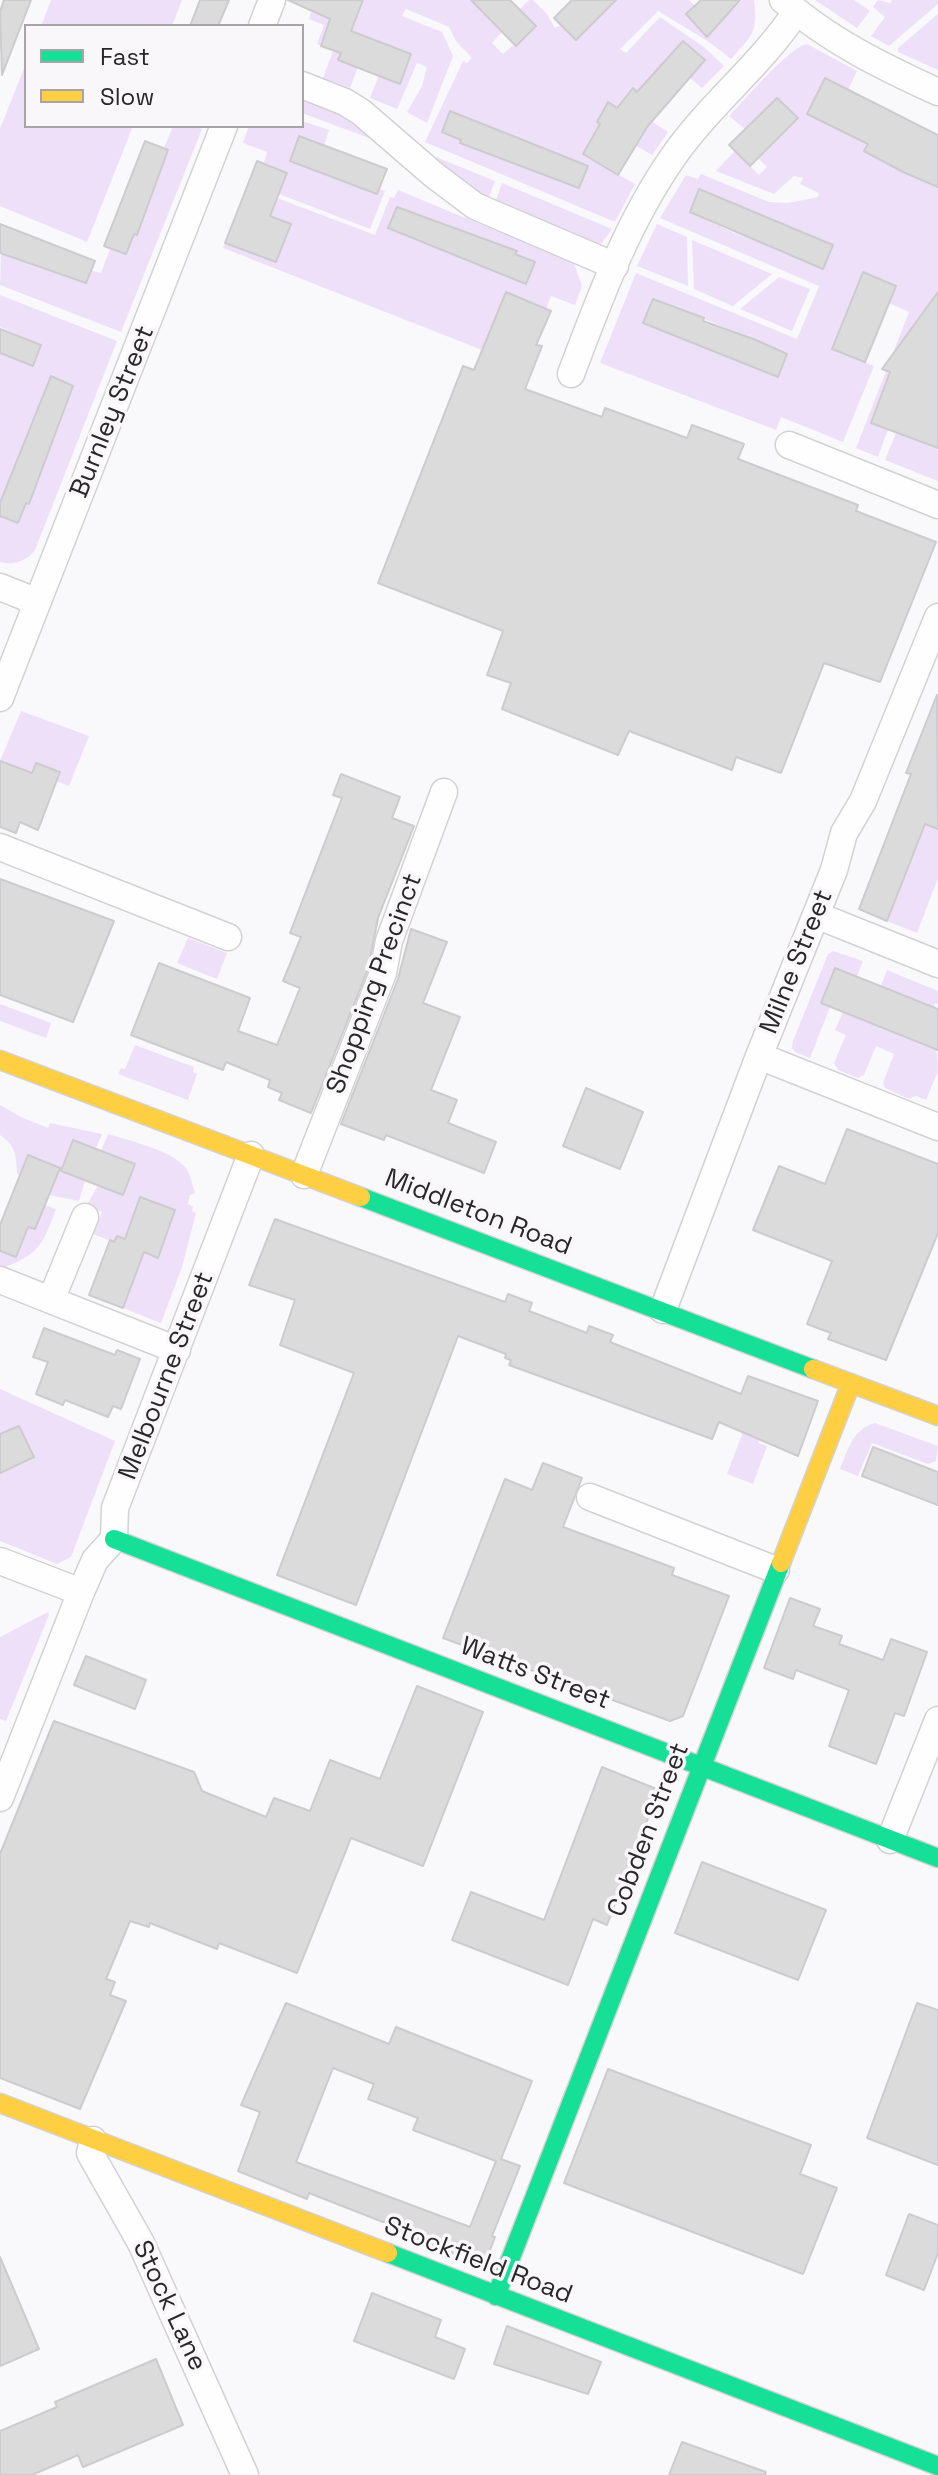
<!DOCTYPE html>
<style>
body{margin:0}
#map{position:relative;width:938px;height:2475px;overflow:hidden;background:#f9f8fa;font-family:"Space Grotesk",sans-serif}
canvas{display:block}
.legend{position:absolute;left:24px;top:24px;width:280px;height:104px;box-sizing:border-box;background:#faf7fb;border:2px solid #a6a4a7;margin:0;padding:10px 14px;list-style:none;font-size:24px;color:#292829}
.legend li{display:flex;align-items:center;gap:16px;height:40px}
.legend b{width:40px;border:2px solid #a6a4a7}
</style>
<div id="map">
<canvas width="938" height="2475"></canvas>
<ul class="legend">
<li><b style="height:10px;background:#16e098"></b>Fast</li>
<li><b style="height:10px;background:#ffcf43"></b>Slow</li>
</ul>
</div>
<script>
const g = document.querySelector('canvas').getContext('2d');
g.lineJoin = 'round';
function fill(path, color) { g.fillStyle = color; g.fill(path, 'evenodd'); }
function trace(path, color, width, dash) { g.strokeStyle = color; g.lineWidth = width; g.lineCap = dash ? 'butt' : 'round'; g.setLineDash(dash || []); g.stroke(path); }
function write(font, color, halo, rows, align = 'center') {
  g.font = font + ' "Space Grotesk",sans-serif'; g.lineWidth = 7; g.setLineDash([]); g.textBaseline = 'middle'; g.strokeStyle = halo; g.fillStyle = color; for (const [text, x, y, turn = 0] of rows) {
    g.save(); g.translate(x, y); g.rotate((+turn || 0) * Math.PI / 180); g.textAlign = isNaN(turn) ? turn : align; if (halo) g.strokeText(text, 0, 0); g.fillText(text, 0, 0); g.restore();
  }
}
fill(new Path2D(`
 M51 0H182L172 26H41Z
 M363 0H471L502 32 492 43 503 54 536 26 520 9 529 0H533L546 13 555 28 616 0H689L695 6 686 14 695 24 716 27 742 0H754C758 34 752 35 731 59L709 42 658 11 620 49 626 53 660 17 704 47 724 66 702 88 690 78 705 60 682 41 637 92 651 121 668 132 652 155 635 145 647 126 608 103 597 122 610 130 592 160 635 184 615 222 425 142 463 61 467 63 472 58 456 41 449 27 406 9 402 16 442 32 453 56 427 123 407 112 422 86 427 67 417 63 397 109 370 98 379 75 349 31 338 59 358 67 350 88 323 78 333 51 328 27 321 46 317 44 324 25 309 19 311 12 332 20 357 14ZM450 111 588 165 580 187 527 169 528 167 495 154 494 157 460 144 461 140 442 132Z
 M815 0H854L870 11 857 28Z
 M878 0 890 3 892 0H938V4L889 46 871 36 885 17 873 7Z
 M938 14V70L898 52V48Z
 M807 44 857 71 848 90 872 135 865 152 895 166 921 128 903 172 938 187V293L872 423 888 429 878 457 856 448 909 312 889 303 895 285 863 272 832 348 874 366 843 442 781 417 776 430 600 363 636 273 797 339 819 286 660 218 686 175 698 179 701 174 769 202 788 203 818 197 819 193 800 184 803 178 794 176 774 194 716 171 735 151 759 175 767 167 758 158 797 118 777 98 745 129 729 116C745 100 788 48 807 44ZM700 189 833 245 823 268 773 249V247L734 233 690 212ZM674 306 787 354 778 377 644 323Z
 M26 63V126H133L87 242 0 206V129Z
 M302 94 354 115 385 144 302 113Z
 M302 121 329 130 324 145 299 136 290 161 377 194 379 189 385 191 370 229 279 194 287 172 264 163 267 152 243 143 249 126H302Z
 M173 126H195L202 129 121 332 0 285 1 251 63 276 91 270 101 273 110 249 126 254 167 150 164 148Z
 M426 153 495 181 488 200Z
 M502 183 612 229 602 243 593 244 495 203Z
 M398 190 574 263 582 286 575 305 551 296 546 309 519 298 497 314 482 350 223 248 225 243 276 262 290 225 270 216 277 198 375 235 390 197 394 198ZM398 207 449 225V227L481 240 483 238 516 251 515 254 535 262 527 284 389 228Z
 M657 224 687 237 688 286 637 266Z
 M692 240 772 274 733 306 694 289Z
 M779 277 810 289 792 331 740 309Z
 M0 295 117 341 35 550C27 561 13 566 0 562V516L18 523 26 503 29 504 42 471 40 469 52 437H55L73 386 51 377 0 503V353L32 366 41 345 0 327Z
 M896 433 938 449V481L885 460Z
 M21 711 89 736 69 786 56 781 36 763 32 773 0 761Z
 M925 824 938 829V878L917 933 887 921Z
 M188 938 227 953 217 979 177 963Z
 M833 951 863 961 857 976 835 968 830 1007 810 1058 795 1052 792 1048 793 1041 828 954Z
 M887 970 938 991V1004L935 1003 934 1008 938 1071 926 1100 916 1096 909 1099 885 1088 883 1083 894 1054 876 1046 864 1075 858 1078 838 1070 834 1063 846 1035 835 1030 843 1012 902 995 881 986Z
 M0 1004 51 1023 46 1038 0 1021Z
 M135 1045 194 1067 193 1072 197 1074 188 1100 118 1074 121 1068 125 1069Z
 M0 1105 21 1117 48 1128 50 1123 102 1134 96 1148 73 1140 62 1168 61 1172 85 1181 79 1201 49 1195 59 1167 28 1155 20 1175 17 1174C17 1156 15 1145 0 1135Z
 M108 1134C128 1140 173 1151 186 1168 191 1175 192 1185 195 1193L190 1195 188 1204 193 1207 192 1211 196 1213 182 1267 161 1323 123 1308 144 1252 158 1257 175 1210 140 1197 125 1239 117 1236 114 1242 93 1234 102 1212 87 1205 98 1185 123 1195 135 1164 101 1151Z
 M45 1205 56 1209C42 1247 39 1254 0 1269V1251L16 1257 28 1227 35 1229Z
 M0 1389 115 1441 71 1557 57 1564 0 1541V1472L34 1457 21 1429 0 1439Z
 M749 1416 762 1433 758 1443 767 1446 753 1484 727 1474Z
 M875 1423 938 1446 936 1461 928 1464 872 1443 858 1476 840 1469C848 1449 853 1429 875 1423Z
 M48 1612 49 1615 6 1721 0 1719V1637Z`), '#efe0fa');
const building = new Path2D(`
 M4 0H31L2 75 0 12Z
 M200 0H229L218 26H190Z
 M288 0H363L351 31 411 54 400 84 338 60 341 53 321 46 330 19Z
 M471 0H510L536 26 516 46Z
 M572 0H616L576 40 554 18Z
 M701 0H740L707 37 686 14Z
 M683 41 705 60 647 127 618 175 583 154 600 124 597 122 608 102 617 108 633 88 637 92Z
 M825 78 938 135V187L903 172 864 151 868 144 807 114Z
 M777 98 798 118 750 166 729 145Z
 M450 111 588 166 579 188 460 143 461 140 442 132Z
 M299 136 387 169 377 194 290 161Z
 M145 141 168 150 137 235 134 234 126 254 104 246Z
 M257 161 287 173 270 216 291 224 276 262 225 243Z
 M699 189 833 245 823 269 690 212Z
 M397 207 517 251 515 254 535 262 526 284 388 228Z
 M0 224 95 261 86 283 0 253Z
 M863 272 896 286 865 362 832 349Z
 M506 292 551 311 536 345 542 346 525 389 602 417 605 408 687 438 692 425 744 444 738 459 858 505 856 511 936 542 880 682 824 663 781 773 736 757 732 770 629 731 618 755 502 709 511 683 487 675 503 631 378 583 463 366 474 370Z
 M938 292V448L871 423 890 372 882 369Z
 M653 299 704 318 703 321 756 340 787 354 778 377 643 323Z
 M0 329 41 345 33 366 0 353Z
 M51 376 73 386 29 504 26 503 18 523 0 516V503Z
 M937 695 938 829 925 824 887 921 859 909 911 774 906 773Z
 M0 761 32 773 36 763 60 772 38 830 20 822 16 833 0 827Z
 M341 774 400 797 392 818 414 826 378 918 368 969 311 1113 279 1100 282 1093 268 1087 270 1080 226 1062 223 1070 131 1035 159 963 250 998 238 1031 277 1045 300 988 283 981 301 937 290 933 342 798 333 795Z
 M0 879 114 921 73 1022 0 995Z
 M411 929 447 942 423 1003 460 1017 431 1090 457 1100 448 1123 496 1142 484 1173 386 1135 384 1140 341 1124 398 979Z
 M835 968 938 1009V1050L821 1003Z
 M586 1088 643 1112 620 1169 563 1146Z
 M847 1129 938 1164V1233L886 1360 828 1339 831 1333 807 1324 832 1261 753 1230 779 1166 825 1184Z
 M73 1140 135 1164 123 1195 61 1171Z
 M28 1155 60 1168 35 1229 28 1227 16 1257 0 1251V1225Z
 M140 1197 175 1210 158 1258 144 1252 123 1308 89 1295 110 1240 114 1242 117 1236 125 1239Z
 M275 1219 505 1302 508 1294 532 1303 529 1311 587 1333 589 1326 613 1335 610 1342 741 1394 748 1376 818 1401 798 1456 719 1422 712 1439 509 1365 511 1360 505 1358 506 1354 458 1336 356 1605 277 1575 354 1373 280 1345 295 1300 249 1285Z
 M44 1328 115 1355 117 1350 140 1359 121 1409 113 1406 108 1417 65 1400 63 1405 36 1394 48 1362 33 1357Z
 M19 1426 34 1457 0 1473V1434Z
 M873 1447 938 1472V1505L862 1476Z
 M543 1463 582 1478 563 1527 674 1568 672 1575 729 1596 683 1716 670 1721 443 1638 505 1479 532 1490Z
 M790 1598 820 1609 813 1626 842 1636 839 1644 883 1660 891 1639 927 1652 904 1716 895 1713 876 1764 829 1746 849 1690 796 1670 793 1679 764 1668Z
 M86 1656 146 1680 135 1709 74 1685Z
 M417 1686 483 1712 423 1866 351 1838 297 1973 219 1943 217 1949 150 1923 149 1927 130 1921 106 1979 115 1982 110 1995 126 2001 80 2109 0 2078V1854L54 1721 194 1772 202 1791 266 1817 274 1798 310 1811 330 1760 380 1779Z
 M602 1767 659 1790 607 1925 593 1919 568 1985 452 1940 471 1892 544 1920Z
 M702 1862 826 1910 798 1980 675 1933Z
 M286 2003 389 2044 396 2027 532 2081 501 2159 520 2166 492 2236 495 2237 484 2266 405 2235 406 2231 309 2193 307 2199 238 2171 260 2112 241 2105ZM333 2068 374 2084 368 2099 418 2118 413 2130 496 2161 470 2227 296 2162Z
 M917 2003 938 2010V2165L867 2138Z
 M608 2069 811 2145 800 2174 837 2188 803 2274 564 2183Z
 M909 2214 938 2225V2253L924 2290 886 2275Z
 M0 2257 39 2349 0 2366Z
 M372 2293 441 2320 435 2337 465 2349 454 2379 354 2341Z
 M507 2326 601 2362 588 2394 494 2364Z
 M156 2359 183 2425 83 2467 78 2455 32 2475H0V2431L57 2407 55 2402Z
 M682 2442 766 2472 765 2475H669Z`);
fill(building, '#dcdbdc');
trace(building, '#cccbcd', 2);
const street = new Path2D(`
 M783 0C828 40 883 67 938 92
 M262 26 272 0
 M302 85 345 102 361 112 434 175 475 206 615 266
 M571 374C599 300 627 223 673 157 709 105 761 65 796 12
 M789 445 938 505
 M0 587 25 597 36 605
 M0 698 224 126
 M0 847 228 937
 M816 915 938 964
 M759 1056 938 1127
 M304 1175 383 973 389 941 444 792
 M0 1280 177 1350
 M51 1300 85 1217
 M663 1310 759 1056 834 870 844 833 863 801 938 617
 M590 1497 776 1570
 M0 1561 81 1592
 M0 1798 81 1592 95 1560 114 1539 115 1508 251 1155
 M890 1840 938 1720
 M93 2140 90 2153 141 2243 245 2475`);
const fast = new Path2D(`
 M361 1197 813 1369
 M114 1539 938 1858
 M388 2253 938 2466
 M496 2296 781 1563`);
const slow = new Path2D(`
 M0 1060 361 1197
 M813 1369 938 1416
 M781 1563 851 1383
 M0 2103 388 2253`);
trace(street, '#d3d2d3', 29);
trace(fast, '#d3d2d3', 21);
trace(slow, '#d3d2d3', 21);
trace(street, '#fefefe', 26);
trace(fast, '#16e098', 18);
trace(slow, '#ffcf43', 18);
write('26px', '#292829', '#faf7fb', [
 ["Burnley Street",113,412,-68],
 ["Milne Street",797,962,-68],
 ["Shopping Precinct",375,984,-70],
 ["Middleton Road",478,1213,21],
 ["Melbourne Street",167,1376,-69],
 ["Watts Street",535,1674,21],
 ["Cobden Street",649,1830,-69],
 ["Stockfield Road",478,2261,21],
 ["Stock Lane",169,2306,65]
]);
</script>
